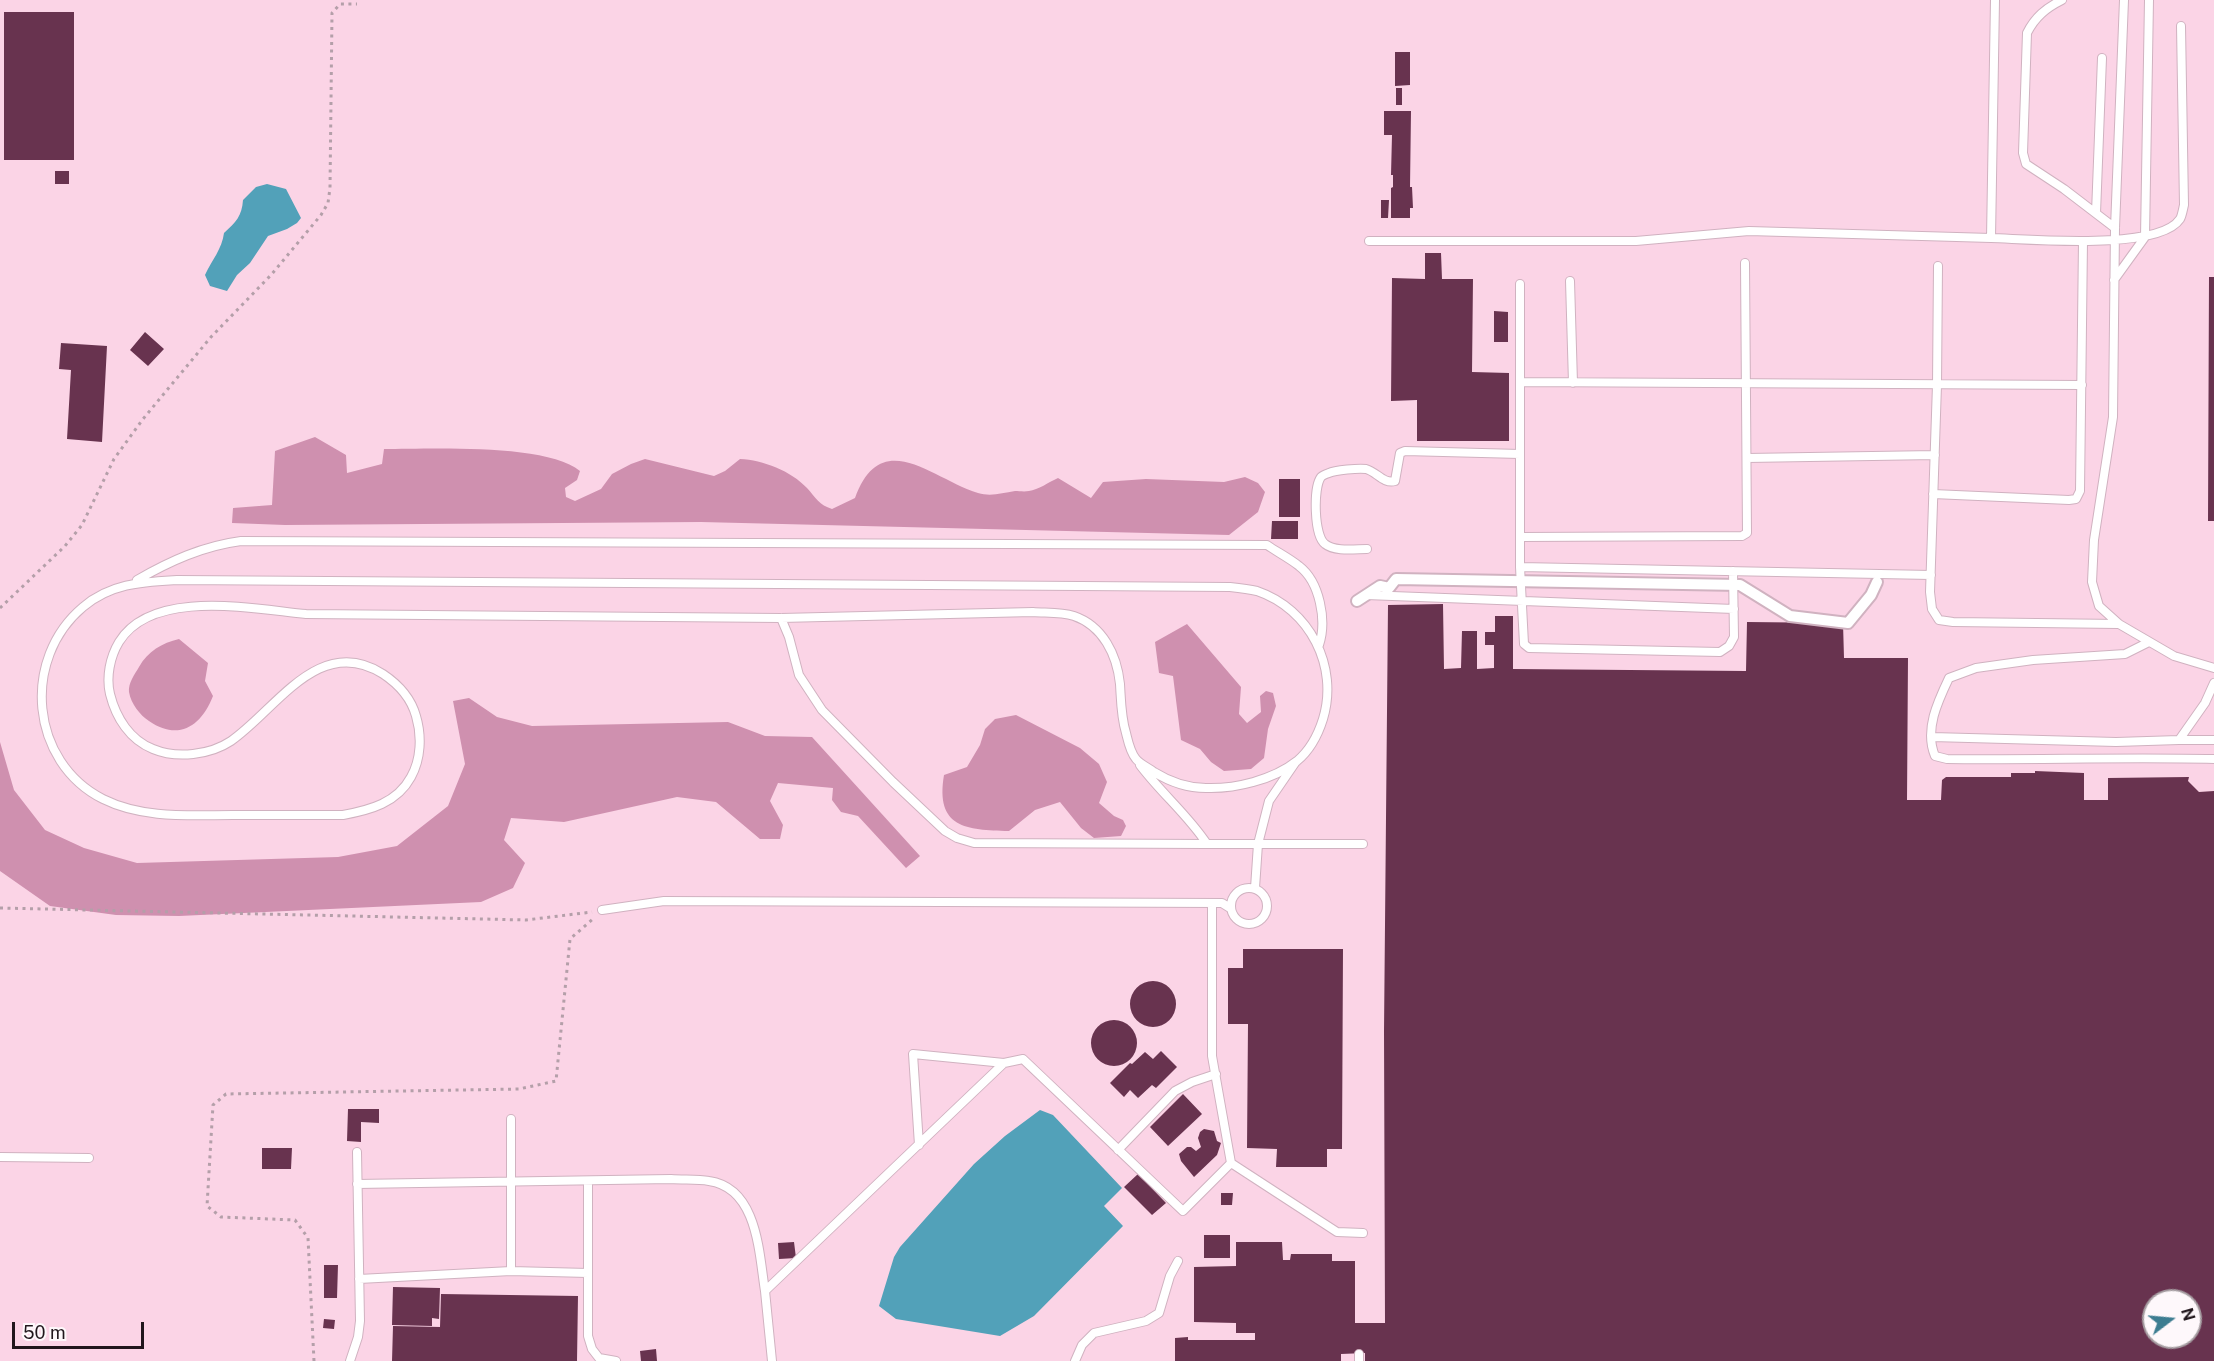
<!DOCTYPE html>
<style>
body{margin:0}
#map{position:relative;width:2214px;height:1361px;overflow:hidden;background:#fee4f0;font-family:"Public Sans",sans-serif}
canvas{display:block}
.north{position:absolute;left:2142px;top:1289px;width:60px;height:60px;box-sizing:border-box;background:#fef8fb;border:2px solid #a69ea2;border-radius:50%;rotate:74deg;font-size:16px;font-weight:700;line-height:24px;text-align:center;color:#21161c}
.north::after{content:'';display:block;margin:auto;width:21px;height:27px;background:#3d7d91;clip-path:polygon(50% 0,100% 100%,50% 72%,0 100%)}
.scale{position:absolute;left:12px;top:1322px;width:132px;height:27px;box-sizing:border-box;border:3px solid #21161c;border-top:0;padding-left:8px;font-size:18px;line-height:21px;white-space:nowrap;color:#21161c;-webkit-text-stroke:4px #fef8fb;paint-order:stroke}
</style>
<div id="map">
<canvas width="2214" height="1361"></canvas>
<div class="north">N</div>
<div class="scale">50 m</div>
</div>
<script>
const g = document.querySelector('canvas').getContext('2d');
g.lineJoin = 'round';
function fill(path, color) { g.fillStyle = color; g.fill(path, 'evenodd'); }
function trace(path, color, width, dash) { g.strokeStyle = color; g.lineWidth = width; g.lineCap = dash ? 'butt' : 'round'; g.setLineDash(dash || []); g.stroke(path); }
fill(new Path2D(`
 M0 0H2214V1361H0ZM2154 1301H2190V1337H2154Z`), '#fbd4e6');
fill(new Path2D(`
 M315 437 346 455 347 473 382 464 384 449C429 449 547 443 580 471L577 480 565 488 566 497 575 501 601 489 612 474 631 464 645 459 714 476 725 471 740 459C763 460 791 471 807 488 816 498 819 505 832 509L855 498C881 425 933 479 978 493 991 497 1002 493 1015 491 1019 491 1024 492 1029 491 1038 490 1049 482 1058 478L1091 498 1103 482 1146 479 1224 482 1245 477 1258 483 1265 492 1258 512 1229 535 701 522 285 525 232 523 233 508 272 505 275 451Z
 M1187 624 1241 687 1239 714 1247 723 1261 712 1260 696 1266 691 1273 693 1276 706 1268 729 1264 758 1251 769 1224 771 1211 762 1200 749 1181 740 1173 676 1159 673 1155 642Z
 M179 639 208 663 205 681 213 696C201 727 178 741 149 721 140 715 131 704 129 692 128 683 135 674 139 667 148 651 162 643 179 639Z
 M469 698 497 717 532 726 728 722 765 736 812 737 920 856 906 868 858 816 841 812 832 800 833 788 778 783 770 801 783 825 780 839H760L716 802 677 797 564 822 511 818 504 840 525 863 513 888 481 902 179 916 116 915 50 906 0 871V742L14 790 45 830 84 848 137 863 338 857 397 846 448 806 465 764 453 701Z
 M1016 715 1080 748 1099 764 1107 782 1099 803 1114 816 1123 820 1126 826 1121 836 1094 838 1081 828 1060 802 1035 810 1009 831C966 830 935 828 944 775L967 767 980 745 985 729 995 719Z`), '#cf90af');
fill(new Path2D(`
 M267 184 286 189 301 218 297 223 287 229 268 236 250 263 237 275 227 291 210 286 205 275C212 260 222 249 224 233 236 222 242 216 243 200L256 187Z
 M1040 1110 1053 1115 1122 1188 1104 1206 1123 1226 1034 1316 1000 1336 896 1319 879 1306 894 1257 900 1247 974 1164 1005 1136Z`), '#52a1b9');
fill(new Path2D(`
 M4 12H74V160H4Z
 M1395 52H1410V85L1395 86Z
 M1396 88H1402V105H1396Z
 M1384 111H1411L1410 187H1412L1413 208H1410V218H1391V188L1393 187V175H1391L1392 135H1384Z
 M55 171H69V184H55Z
 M1381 200H1389L1388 218H1381Z
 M1425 253H1441L1442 279H1473L1472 372 1509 373V441H1417V400L1391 401 1392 278 1425 279Z
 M2209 277H2214V521H2208Z
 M1494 311 1508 312V342H1494Z
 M145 332 164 349 148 366 130 350Z
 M61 343 107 346 102 442 67 439 71 370 59 369Z
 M1279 479H1300V517H1279Z
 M1272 521H1298V539H1271Z
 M1443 604 1444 669 1461 668 1462 631H1477V669L1494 668V645H1485V632H1495V616H1513V669L1746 671 1747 622 1843 623 1844 658H1908L1907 800H1941L1942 780 1946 777H2011V773H2035V771L2084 773V800H2108V778L2189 777 2188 781 2199 792 2214 791V1361H1365V1353L1341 1354V1361H1175V1338L1188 1337V1340H1255V1333H1236V1323L1194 1322V1267L1236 1266V1242H1282L1283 1260H1290L1291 1254H1332V1261H1355V1323H1385L1384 1031 1388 605ZM2154 1301H2190V1337H2154Z
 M1243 949H1343L1342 1149H1327V1167H1276L1277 1149 1247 1148 1248 1024H1228V968H1243Z
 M1130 1004a23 23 0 1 1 46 0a23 23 0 1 1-46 0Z
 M1091 1043a23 23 0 1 1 46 0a23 23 0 1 1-46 0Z
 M1161 1051 1177 1067 1156 1088 1152 1085 1138 1098 1130 1090 1124 1097 1110 1083 1130 1063 1132 1064 1145 1052 1153 1059Z
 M1183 1094 1202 1114 1168 1146 1150 1127Z
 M348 1109H379V1123L361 1122V1142L347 1141Z
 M1204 1129 1214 1131 1217 1141 1221 1143 1217 1155 1194 1177 1181 1161 1179 1154 1187 1147H1191L1196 1151 1201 1147 1198 1138 1200 1132Z
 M262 1148H292L291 1169H262Z
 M1138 1174 1166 1203 1152 1215 1124 1187Z
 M1221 1193H1233L1232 1205H1221Z
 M1204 1235H1230V1258H1204Z
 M794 1242 796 1258 779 1259 778 1243Z
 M324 1265H338L337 1298H324Z
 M393 1287 440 1288 439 1319 432 1318V1326L392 1325Z
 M441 1294 578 1296 577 1361H392L393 1326 440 1327Z
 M324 1319 335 1320 334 1329 323 1328Z
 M656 1349 657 1361H641L640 1351Z`), '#68334f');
const service = new Path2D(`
 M1995 0 1991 238C2029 239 2159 251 2180 219 2182 216 2183 209 2184 205L2181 26
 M2062 0C2046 8 2035 17 2027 33L2023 153 2026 164 2064 189 2115 228
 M2124 0 2115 228 2113 417 2094 540 2092 582 2099 606 2119 624 2174 656 2214 668
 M2096 213 2102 58
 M1369 241H1636L1749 231 1991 238
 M1938 266 1937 385 1930 592 1932 609 1939 620 1953 622 2119 624
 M2114 280 2145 237 2149 0
 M1570 281 1573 383
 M1520 284V567L1931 575
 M1522 382 2082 385
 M1747 458 1935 455
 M1933 494 2069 500 2076 499 2080 491 2083 241
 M1520 537 1742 536 1747 533 1745 263
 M1367 549C1355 549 1335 552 1325 544 1314 536 1313 488 1321 477 1323 475 1326 474 1329 473 1335 470 1359 468 1366 469 1377 472 1383 484 1395 481L1400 453 1405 451 1520 454
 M1520 567 1524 644 1529 648 1720 652 1729 646 1734 637 1733 571
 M137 580C170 561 203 546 241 541L1267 545C1277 552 1289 558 1299 566 1320 582 1327 621 1319 645
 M177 580 1230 587C1239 588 1248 589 1257 591 1310 609 1339 667 1323 719 1318 735 1309 751 1297 761 1273 780 1235 789 1206 788 1187 788 1170 782 1154 772 1149 768 1140 764 1136 759 1130 752 1128 741 1126 733 1121 717 1121 700 1120 684 1117 655 1103 626 1074 616 1061 612 1047 613 1033 612L781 618 306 614C253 609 152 588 119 642 110 657 106 677 110 694 116 718 130 740 153 749 177 759 210 755 231 741 276 710 319 633 383 674 398 684 411 698 416 716 422 736 421 759 411 777 397 803 370 810 343 815 306 815 270 815 233 815 190 815 143 819 103 799 30 762 21 659 83 607 111 583 143 582 177 580Z
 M1366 595 1734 609
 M781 618 789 637 799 675 822 710 893 782 945 831 957 838 974 843 1207 844
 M2149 642 2125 654 2033 660 1976 668 1949 678C1938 701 1924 730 1935 756L1947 759C2036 760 2125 757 2214 759
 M1932 737 2116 742 2179 740 2205 703 2214 683
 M2179 740H2214
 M1140 765C1161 793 1188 815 1207 844H1258L1269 801 1295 763
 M1231 906a18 18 0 1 1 36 0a18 18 0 1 1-36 0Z
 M1255 888 1258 844H1363
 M1212 903V1056L1231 1163
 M602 910 664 901 1222 903 1230 908
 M1004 1063 1023 1059 1183 1211 1231 1163 1337 1232 1363 1233
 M1118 1150 1175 1091 1192 1082 1216 1074
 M0 1157 89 1158
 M588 1181V1336L592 1349 599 1358 616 1361
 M357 1184 671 1179C684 1180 697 1179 709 1181 758 1188 759 1254 765 1291
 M511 1271V1119
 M359 1279 511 1271 588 1273
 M350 1361 358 1337 360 1321 357 1152
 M772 1361 765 1291 1004 1063 913 1054 919 1145
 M1075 1361 1082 1345 1094 1333 1146 1321 1159 1313 1170 1276 1178 1261
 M1359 1361V1354`);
const pedestrian = new Path2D(`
 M1357 601 1380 586 1389 588 1396 579 1740 585 1790 616 1848 623 1871 595 1877 582`);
trace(service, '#d0b2c0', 10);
trace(pedestrian, '#d0b2c0', 14);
trace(new Path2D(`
 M0 608 65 546 82 525 114 459 143 419 211 337 271 275 321 215 328 203 330 188 332 13 340 4H357
 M0 908 526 920 592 912
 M314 1361 308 1238 295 1220 221 1217 207 1206 213 1105 226 1094 519 1089 556 1081 570 939 594 918`), '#b49fa9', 3, [3, 4.5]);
trace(service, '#fff', 8);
trace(pedestrian, '#fff', 10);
</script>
